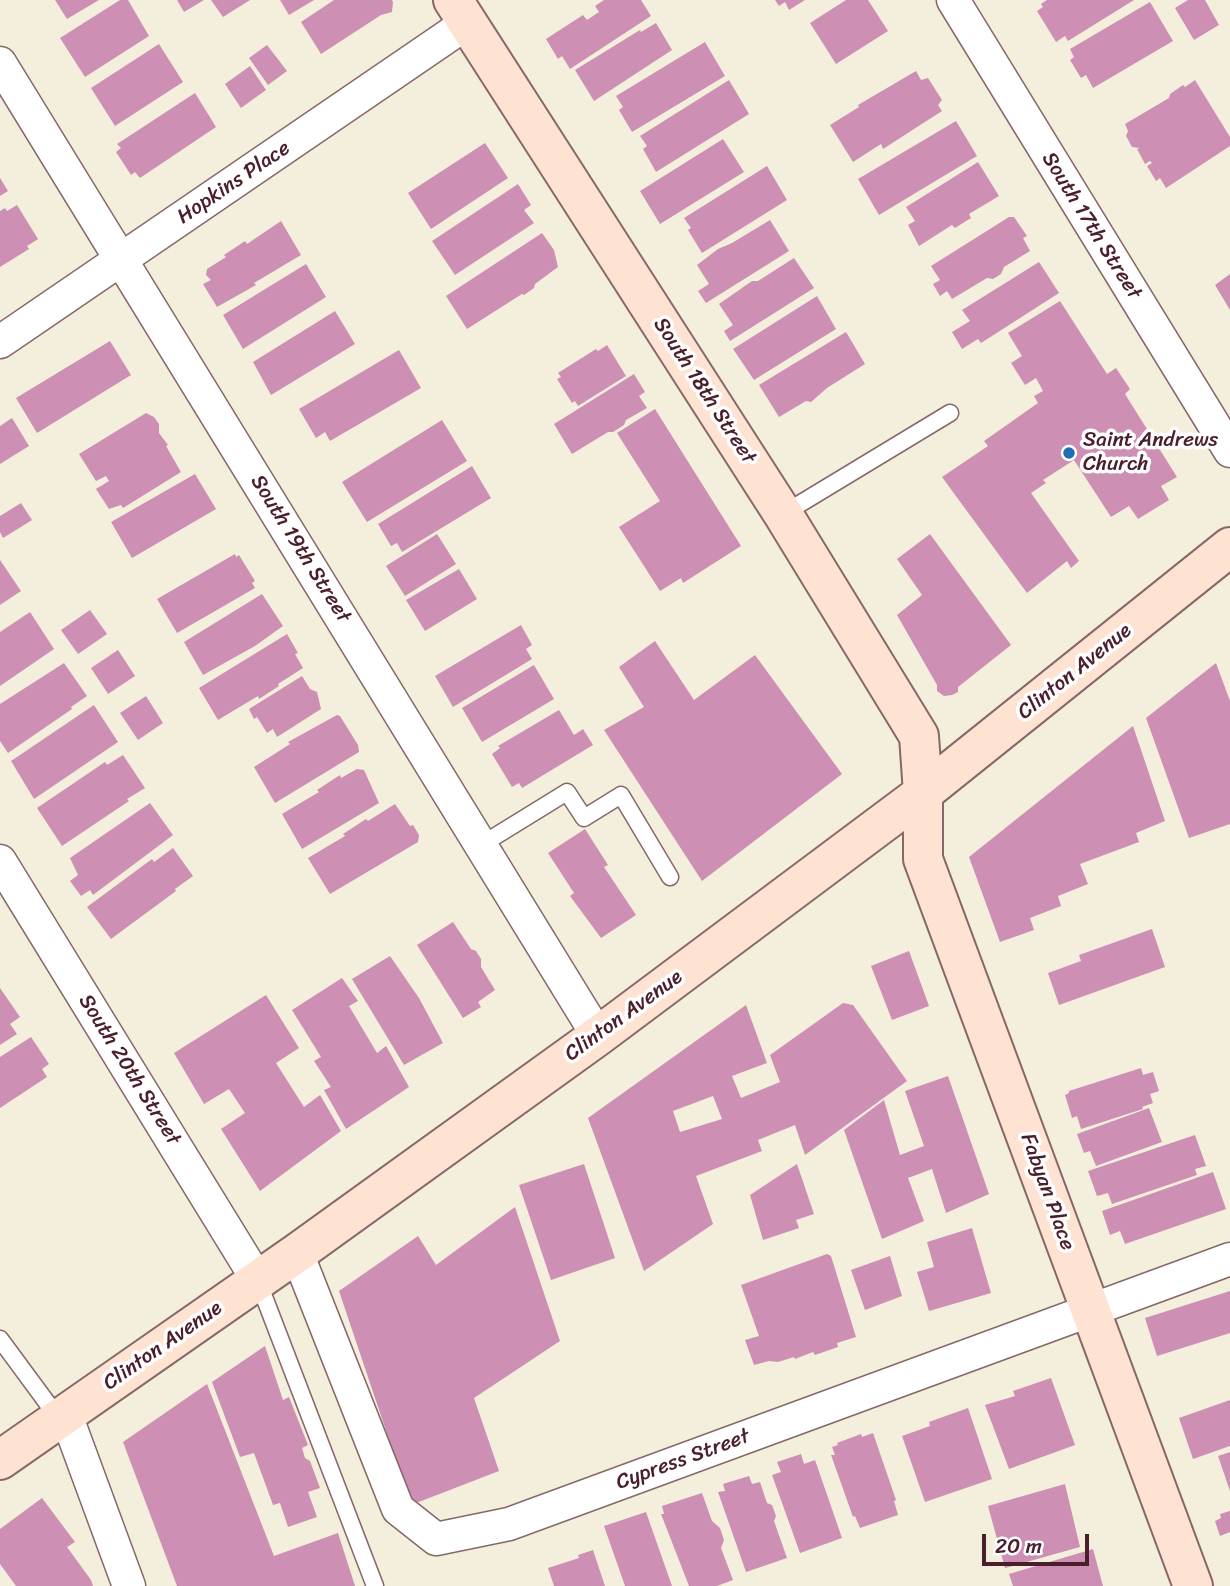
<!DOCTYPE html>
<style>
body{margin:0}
#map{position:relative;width:1230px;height:1586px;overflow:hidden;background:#f4efdc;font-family:Sriracha,sans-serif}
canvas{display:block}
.scale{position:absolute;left:982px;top:1534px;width:107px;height:32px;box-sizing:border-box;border:4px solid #4a1f2b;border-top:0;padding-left:9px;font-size:21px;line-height:24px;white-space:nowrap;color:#4a1f2b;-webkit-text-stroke:5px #fff;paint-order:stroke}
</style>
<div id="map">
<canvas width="1230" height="1586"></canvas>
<div class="scale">20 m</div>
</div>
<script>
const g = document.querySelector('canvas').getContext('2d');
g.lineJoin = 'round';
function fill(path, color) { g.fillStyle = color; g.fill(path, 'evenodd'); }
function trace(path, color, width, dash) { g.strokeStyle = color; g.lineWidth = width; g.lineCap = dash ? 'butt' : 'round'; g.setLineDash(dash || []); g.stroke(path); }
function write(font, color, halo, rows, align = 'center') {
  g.font = font + ' Sriracha,sans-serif'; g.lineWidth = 7; g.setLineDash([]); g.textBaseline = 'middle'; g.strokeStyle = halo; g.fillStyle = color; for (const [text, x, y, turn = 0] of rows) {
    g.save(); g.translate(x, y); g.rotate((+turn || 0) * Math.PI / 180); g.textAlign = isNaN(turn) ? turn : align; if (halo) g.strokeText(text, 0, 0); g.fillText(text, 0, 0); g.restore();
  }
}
fill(new Path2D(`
 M55 0H99L67 19Z
 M120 0H128L149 36 85 77 60 38Z
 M177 0H204L184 12Z
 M211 0H250L223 17Z
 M280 0H314L289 15Z
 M334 0H392L393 2 392 12 381 15 321 54 301 22Z
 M604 0H641L651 16 570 69 562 56 558 59 546 39 583 15 587 20 599 12 595 6Z
 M775 0H805L789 10 785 2 779 6Z
 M846 0H868L888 31 836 64 810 23Z
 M1047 0H1134L1068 41 1065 36 1056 42 1037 11 1043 7 1041 4Z
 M1188 0H1205L1219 25 1194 40 1175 8Z
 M1150 2 1173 41 1093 88 1086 75 1081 78 1070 60 1074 57 1070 49Z
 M656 23 672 50 594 101 575 70 640 30 641 32Z
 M705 42 725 76 632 132 619 110 623 107 616 96Z
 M159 44 183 82 115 126 91 88Z
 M267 45 287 71 268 85 249 58Z
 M250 66 266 90 241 108 225 84Z
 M916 71 921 80 928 78 942 100 938 105 942 111 883 149 881 144 853 162 830 125 859 107 858 105Z
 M729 80 749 114 656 172 643 149 647 146 640 136Z
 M1195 80 1230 137V146L1166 188 1160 178 1156 181 1147 166 1152 163 1150 161 1145 164 1137 149 1140 148 1132 147 1126 136 1128 131 1125 124 1169 98 1170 94 1183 85 1185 87Z
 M195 93 216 127 140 178 135 172 131 175 116 152 121 148 117 144Z
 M956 121 977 156 879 215 858 179Z
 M723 139 744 172 660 224 640 191Z
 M485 143 508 178 431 229 408 193Z
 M978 162 999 196 969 214 971 218 955 228 952 225 919 246 908 225 915 221 906 207Z
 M767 166 787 200 702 253 688 230 691 228 684 218Z
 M0 178 8 191 0 196Z
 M518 184 531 205 524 210 534 223 455 275 432 241Z
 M17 205 38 239 27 246 29 249 0 267V211L5 208 7 211Z
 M1009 217H1014L1027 236 1023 238 1030 251 1004 267 1001 274 993 279 987 278 952 299 947 291 940 296 933 284 940 280 931 266Z
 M770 220 789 251 706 303 698 291 709 284 697 265 718 249 732 243Z
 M281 221 301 255 254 283 256 285 217 307 203 284 211 280 206 275 207 269 226 257 224 255 245 241 247 244Z
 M542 233 554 250 558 267 535 284 534 288 524 295 522 294 467 329 446 296Z
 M794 258 814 288 730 341 724 331 733 325 719 304 752 281H758Z
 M1039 262 1059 293 981 343 978 339 962 349 952 332 970 321 962 310Z
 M306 264 326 297 243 349 223 315Z
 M1230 274V310L1215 285Z
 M817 296 836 329 754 380 733 349Z
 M1060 301 1107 374 1116 368 1130 389 1125 394 1177 477 1161 486 1169 500 1138 519 1129 506 1111 517 1074 460 1043 480 1046 483 1031 493 1079 561 1071 568 1067 561 1027 593 942 477 988 446 984 441 1038 403 1034 396 1043 391 1036 378 1025 385 1011 363 1022 356 1008 333Z
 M335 311 355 344 271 395 253 362Z
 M846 332 865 364 827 388 811 402 806 401 779 417 759 385Z
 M110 341 131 375 37 433 16 398Z
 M607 345 626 376 578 406 575 401 572 403 557 379 561 377 558 373 596 349 598 351Z
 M399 350 421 388 330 441 325 432 316 438 299 409Z
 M634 374 645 392 639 396 647 408 626 420 624 425 613 432H608L572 454 554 424Z
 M655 409 741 546 683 583 681 578 660 591 619 527 660 501 617 433Z
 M146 413 154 417 159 424V433L168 445 166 446 181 472 123 508 121 505 109 509 96 489 109 481 106 476 96 481 79 454Z
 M12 418 29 446 0 464V426Z
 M442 420 467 461 367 522 342 482Z
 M472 466 491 498 402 552 397 543 391 546 378 524Z
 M195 474 216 509 132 558 111 522Z
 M21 503 32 520 3 538 0 532V516Z
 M437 534 456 564 405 596 386 566Z
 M930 534 1011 645 958 687V692L952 695 944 696 937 691V685L897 615 922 595 897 559Z
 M235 554 236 557 239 555 255 581 252 583 255 588 177 633 157 599Z
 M0 560 21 591 0 605Z
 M459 569 477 599 425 631 406 600Z
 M262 594 283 626 255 646 203 675 184 642Z
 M90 610 107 634 78 654 61 630Z
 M30 612 54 649 0 686V632Z
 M521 625 532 645 526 649 532 659 453 707 435 676Z
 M287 634 298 653 295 654 303 668 278 684 279 686 259 699 258 696 218 720 199 688Z
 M655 641 694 700 755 655 842 774 702 881 604 730 644 707 619 667Z
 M118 650 135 676 108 694 91 668Z
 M64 663 87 696 71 707 72 709 8 753 0 741V704Z
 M1216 663 1230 701V824L1189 838 1146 718Z
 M534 665 554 699 482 742 462 708Z
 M302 676 310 689 317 692 321 709 277 737 273 729 267 733 257 717 254 719 249 709Z
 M146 696 163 723 138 740 120 713Z
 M94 705 118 742 34 799 11 761Z
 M559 710 574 735 583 729 593 745 522 788 519 783 512 787 492 754 500 748 498 746Z
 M337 715 340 716 358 745 359 752 275 803 254 767 290 744 288 742Z
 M1133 726 1165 821 1136 833 1139 842 1080 864 1088 884 1058 896 1061 906 1030 918 1034 930 1000 942 969 857Z
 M123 755 145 788 127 799 129 801 62 846 37 808 105 762 107 765Z
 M357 769 364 770 379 803 302 849 282 814 319 792 317 790 340 775 341 778Z
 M150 803 173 835 93 895 90 890 81 896 70 881 78 875 70 858Z
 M395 804 410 826 413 825 419 835 418 842 330 894 308 858 345 836 343 834 366 819 368 821Z
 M585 829 608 865 604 867 636 915 601 938 570 896 574 893 548 853Z
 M173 848 193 876 175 889 176 891 111 939 87 907 152 859 154 862Z
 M453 922 471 949 476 951 481 959V967L495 990 478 1002 481 1007 463 1018 417 945Z
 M1152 929 1165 967 1059 1005 1048 973 1081 961 1079 955Z
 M909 951 929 1006 892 1020 871 966Z
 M390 956 419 998 443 1043 404 1065 352 979Z
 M342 978 358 1001 349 1006 377 1053 386 1046 409 1087 346 1129 324 1090 331 1087 314 1061 321 1057 292 1010Z
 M0 988 20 1017 10 1024 17 1034 0 1045Z
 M266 995 299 1048 276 1063 304 1107 320 1095 341 1131 260 1191 221 1129 245 1113 229 1089 204 1104 174 1053Z
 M843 1003 853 1005 907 1081 805 1155 795 1125 758 1140 762 1151 696 1176 713 1224 644 1271 588 1118 746 1005 767 1063 732 1076 741 1098 780 1082 770 1055ZM713 1096 722 1119 680 1132 673 1111Z
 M31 1037 49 1064 42 1069 47 1077 0 1108V1057Z
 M1141 1068 1143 1075 1153 1072 1159 1091 1150 1094 1153 1103 1142 1107 1143 1109 1081 1129 1077 1116 1072 1118 1065 1095 1069 1093V1091Z
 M948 1076 989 1194 946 1213 932 1169 908 1178 924 1221 882 1239 844 1130 884 1100 900 1155 924 1146 905 1091Z
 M1149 1108 1162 1142 1096 1166 1090 1151 1084 1153 1077 1134Z
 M1195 1135 1206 1166 1195 1169 1197 1175 1112 1204 1108 1193 1097 1196 1088 1171Z
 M584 1164 615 1258 551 1280 519 1185Z
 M797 1164 814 1214 796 1220 799 1228 763 1240 750 1195Z
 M1213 1172 1226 1209 1125 1244 1120 1231 1110 1235 1102 1211Z
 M515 1207 560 1341 474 1398 499 1471 411 1505 339 1291 418 1236 436 1265Z
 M972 1228 991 1293 929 1311 917 1272 934 1267 927 1242Z
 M827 1254 831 1256 856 1337 837 1343 838 1347 815 1355 813 1352 795 1359 794 1357 778 1362 769 1361 754 1365 745 1340 759 1336 741 1285Z
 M890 1256 902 1296 865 1310 851 1270Z
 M1230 1291V1333L1157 1356 1145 1318Z
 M265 1346 283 1400 289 1397 308 1445 302 1448 305 1458 310 1461 320 1488 308 1492 317 1517 288 1527 280 1503 273 1505 254 1453 240 1457 212 1382Z
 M1051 1378 1075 1445 1009 1469 985 1405 1015 1396 1013 1391Z
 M207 1384 274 1556 338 1533 355 1586H177L123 1442Z
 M1230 1400V1446L1193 1459 1179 1418Z
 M968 1408 992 1479 925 1502 902 1436 930 1426 929 1422Z
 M873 1433 896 1500 894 1501 898 1515 860 1528 855 1516 853 1517 831 1455H835L832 1447 838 1445 837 1443 861 1434 862 1437Z
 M1230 1452V1491L1218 1456Z
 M801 1454 804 1464 815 1460 842 1538 800 1553 772 1475 781 1472 777 1462Z
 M749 1476 752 1484 760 1482 767 1503 772 1505 776 1516 774 1521 787 1558 746 1572 718 1492 725 1491 723 1484Z
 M1065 1484 1080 1547 1005 1568 988 1506Z
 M702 1493 712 1521 720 1528 724 1540 721 1548 733 1580 717 1586H689L661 1514H664L662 1506Z
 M42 1498 75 1542 67 1547 91 1580 93 1586H16L0 1564V1529Z
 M1230 1511V1532L1220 1536 1215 1521 1221 1518 1220 1514Z
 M646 1512 672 1586H625L604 1526Z
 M1093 1549 1103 1586H1013L1009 1574Z
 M593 1550 605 1586H554L548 1568 579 1558 578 1555Z`), '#cd8fb3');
const lane = new Path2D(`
 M783 514 950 413
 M481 845 567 792 584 818 621 795 670 877
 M258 1281 375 1586
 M0 1339 59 1419`);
const street = new Path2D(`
 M953 0 1230 451
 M0 63 598 1036
 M0 342 467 23
 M0 861 257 1279
 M297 1253 398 1509 436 1539 509 1524 1230 1259
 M66 1415 129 1586`);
const secondary = new Path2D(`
 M453 0 783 514 919 736 923 793V859L1193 1586
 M0 1460 297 1253 598 1036 923 793 1230 547`);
trace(lane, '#866869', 19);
trace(street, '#866869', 35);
trace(secondary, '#866869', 42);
trace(lane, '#fff', 16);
trace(street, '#fff', 32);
trace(secondary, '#fee3d2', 38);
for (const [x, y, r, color] of [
 [1069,453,7,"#1f6fb2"]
]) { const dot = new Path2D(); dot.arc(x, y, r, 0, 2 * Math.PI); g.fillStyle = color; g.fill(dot); trace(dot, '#fff', 2.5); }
write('21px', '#4a1f2b', '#fff', [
 ["Hopkins Place",234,183,-34],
 ["South 17th Street",1091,226,58],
 ["South 18th Street",704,391,57],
 ["South 19th Street",300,549,58],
 ["Clinton Avenue",1075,672,-39],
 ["Clinton Avenue",624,1016,-36],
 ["South 20th Street",129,1070,58],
 ["Fabyan Place",1047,1192,70],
 ["Clinton Avenue",163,1346,-35],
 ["Cypress Street",683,1460,-20]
]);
write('21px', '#4a1f2b', '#fff', [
 ["Saint Andrews",1083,441],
 ["Church",1083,465]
], 'left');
</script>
